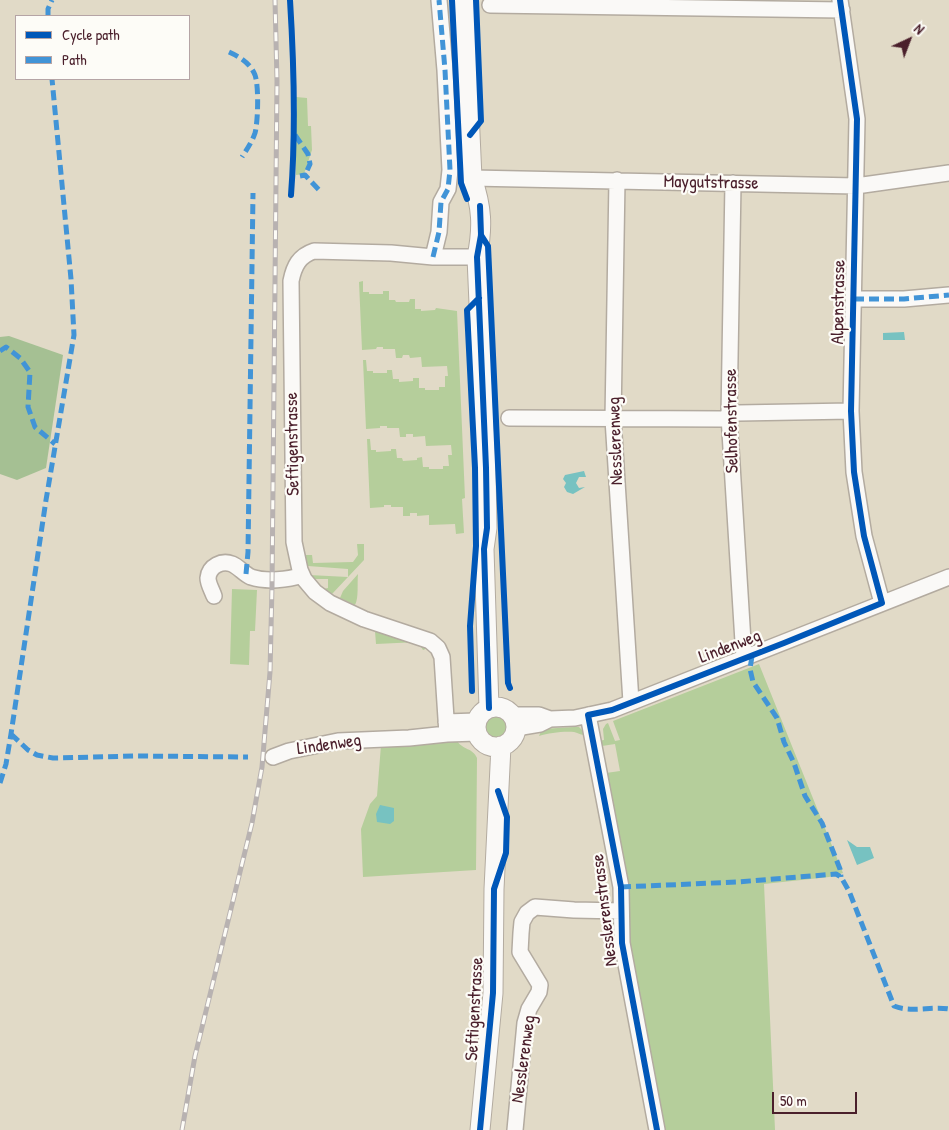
<!DOCTYPE html>
<style>
body{margin:0}
#map{position:relative;width:949px;height:1130px;overflow:hidden;background:#e1dac7;font-family:"Patrick Hand",sans-serif}
canvas{display:block}
.legend{position:absolute;left:15px;top:15px;width:175px;height:65px;box-sizing:border-box;background:#fdfcf7;border:1px solid #b5a4a5;margin:0;padding:6px 9px;list-style:none;font-size:15px;color:#4a1f2b}
.legend li{display:flex;align-items:center;gap:10px;height:25px}
.legend b{width:25px;border:1px solid #b5a4a5}
.north{position:absolute;left:884px;top:15px;width:50px;height:50px;-webkit-text-stroke:4px #fdfcf7;paint-order:stroke;rotate:43deg;font-size:14px;font-weight:700;line-height:20px;text-align:center;color:#4a1f2b}
.north::after{content:'';display:block;margin:auto;width:18px;height:22px;background:#4a1f2b;clip-path:polygon(50% 0,100% 100%,50% 72%,0 100%)}
.scale{position:absolute;left:772px;top:1092px;width:85px;height:22px;box-sizing:border-box;border:2px solid #4a1f2b;border-top:0;padding-left:6px;font-size:15px;line-height:18px;white-space:nowrap;color:#4a1f2b;-webkit-text-stroke:4px #fdfcf7;paint-order:stroke}
</style>
<div id="map">
<canvas width="949" height="1130"></canvas>
<ul class="legend">
<li><b style="height:6px;background:#0057b8"></b>Cycle path</li>
<li><b style="height:6px;background:#4194d7"></b>Path</li>
</ul>
<div class="north">N</div>
<div class="scale">50 m</div>
</div>
<script>
const g = document.querySelector('canvas').getContext('2d');
g.lineJoin = 'round';
function fill(path, color) { g.fillStyle = color; g.fill(path, 'evenodd'); }
function trace(path, color, width, dash) { g.strokeStyle = color; g.lineWidth = width; g.lineCap = dash ? 'butt' : 'round'; g.setLineDash(dash || []); g.stroke(path); }
function write(font, color, halo, rows, align = 'center') {
  g.font = font + ' "Patrick Hand",sans-serif'; g.lineWidth = 4.5; g.setLineDash([]); g.textBaseline = 'middle'; g.strokeStyle = halo; g.fillStyle = color; for (const [text, x, y, turn = 0] of rows) {
    g.save(); g.translate(x, y); g.rotate((+turn || 0) * Math.PI / 180); g.textAlign = isNaN(turn) ? turn : align; if (halo) g.strokeText(text, 0, 0); g.fillText(text, 0, 0); g.restore();
  }
}
fill(new Path2D(`
 M296 97 307 98 308 126H311L312 150 304 174 296 175 295 126 297 106Z
 M363 281V292H369V294H383V291H389V300H395L396 302H409L410 299H415V309H421V311L435 310 436 308 457 311 465 498 462 499 464 533 456 534 455 524 429 525V515L417 516V513H410V516H403V507H391V505H384V507L370 508 367 439H370L371 450H376V452L391 451V449H396L397 458H402L403 461 417 460V458L422 457 423 467H429V469H443V466H449L448 455H452L451 445 426 446 425 436 413 437V434H406V437H400L399 428H387V426H380V428L366 429 363 360H366L367 371H373V373H387V370H392L393 379H399V382L413 381V378H419V388H425V390H439V387H445V376H448L447 366 422 367 421 357 410 358 409 355H403L402 358H396L395 349H383V347H377L376 349 362 350 359 282Z
 M357 544H364V560L332 594 327 593 323 589 328 588V579H312L309 575 348 577V569L308 566 304 563 303 555H312L313 563 353 562 358 555Z
 M358 574C357 583 359 598 355 605L340 598 343 591Z
 M232 589 257 590 255 631H250L249 665 230 664Z
 M379 628 421 642 428 648 423 650 418 642 376 644 375 631Z
 M759 664 843 873 829 877 764 884 775 1130H660L627 940 606 773 620 771 615 744 602 746 598 741 604 740 603 729 606 724 608 723 615 741 620 740 613 721Z
 M481 727a15 15 0 1 1 30 0a15 15 0 1 1-30 0Z
 M574 727H579L586 734C580 736 579 733 574 732 563 731 549 733 539 736L542 729Z
 M457 741C463 750 473 748 477 758L476 870 363 877 361 829 370 804 377 796 381 745Z`), '#b5ce9b');
fill(new Path2D(`
 M9 336 63 355 46 468 17 480 0 474V337Z`), '#a5c093');
fill(new Path2D(`
 M904 332 905 340H883V333Z
 M584 471 586 477H579L576 483 579 488 585 487 573 494 567 492 564 487 566 483 563 479 565 475Z
 M380 805 394 808V821L390 824 377 822 376 814Z
 M847 840 857 847H870L874 858 857 865Z`), '#77c2c1');
const minor = new Path2D(`
 M840 0 857 119 851 411 854 472 864 536 882 603
 M490 5 842 10
 M472 178 856 186 949 173
 M617 180 613 419 631 702
 M733 183 729 416 744 658
 M433 257 439 232 441 202 448 189 450 170 445 70 439 0
 M854 299H904L949 295
 M509 418 722 419 738 413 851 411
 M214 596C212 590 208 584 208 578 209 566 222 560 232 564 239 567 244 574 251 577 266 582 288 580 302 575
 M512 715H539L550 719 575 718 612 710 949 577
 M588 715 621 887 622 943 657 1130
 M446 722 476 721
 M516 728 540 724 550 719
 M447 734 442 657 438 648 430 641 364 619 330 603 315 592 304 579 300 570 294 542 291 281C294 266 299 256 314 251L391 253 433 257H477
 M273 757 289 751 338 741 409 738 447 734 477 733
 M515 1130 525 1023 529 1009 539 992 540 985 520 952 521 933 522 922 527 913 535 907 574 910 621 911`);
const major = new Path2D(`
 M464 0 472 178C482 207 483 227 477 257L486 468 487 528 484 549 489 708
 M476 727a20 20 0 1 1 40 0a20 20 0 1 1-40 0Z
 M480 1130 493 993 494 889 501 746`);
trace(minor, '#b3aba0', 18);
trace(major, '#b3aba0', 21);
trace(minor, '#faf9f7', 15);
trace(major, '#faf9f7', 19);
const rail = new Path2D(`
 M182 1130 195 1056 252 823 262 767 270 672 272 586 277 81 275 0`);
trace(rail, '#b8b2b1', 5);
trace(rail, '#fdfcf7', 3, [9]);
trace(new Path2D(`
 M48 16V9L52 0
 M229 52C240 57 250 63 255 75 259 86 258 122 255 133 252 142 247 149 242 157
 M295 135 308 154 310 164 305 175
 M300 176 305 175 319 190
 M433 257 439 232 441 202 448 189 450 170 445 70 439 0
 M854 299H904L949 295
 M0 351 6 347 20 358 30 372 28 407 35 427 55 444
 M246 574 248 552 253 193
 M752 656 750 669 753 682 777 718 784 742 794 763 805 796 822 823 840 869 841 877
 M11 734 28 750 37 755 53 758 137 756 248 757
 M0 783 6 764 11 734 46 500 74 335 71 279 52 79
 M621 887 737 882 836 874 841 877 849 891 894 1006C911 1013 931 1006 949 1009`), '#4194d7', 5, [10, 5]);
trace(new Path2D(`
 M290 0C294 64 296 130 291 195
 M452 0 461 183 467 199
 M470 135 481 121 476 0
 M480 206 481 235 477 257 486 468 487 528 484 549 489 708
 M481 235 488 246 508 683 510 688
 M472 691 470 626 476 546 475 468 467 310 479 298
 M480 1130 493 993 494 889 506 853 507 817 498 791
 M657 1130 622 943 621 887 588 715 612 710 784 643 882 603 864 536 854 472 851 411 857 119 840 0`), '#0057b8', 6);
write('18px', '#4a1f2b', '#fdfcf7', [
 ["Maygutstrasse",711,183,1],
 ["Alpenstrasse",839,302,-89],
 ["Selhofenstrasse",732,421,-91],
 ["Nesslerenweg",616,441,-92],
 ["Seftigenstrasse",293,444,-91],
 ["Lindenweg",730,647,-21],
 ["Lindenweg",329,745,-8],
 ["Nesslerenstrasse",605,910,-97],
 ["Seftigenstrasse",475,1009,-87],
 ["Nesslerenweg",524,1059,-82]
]);
</script>
